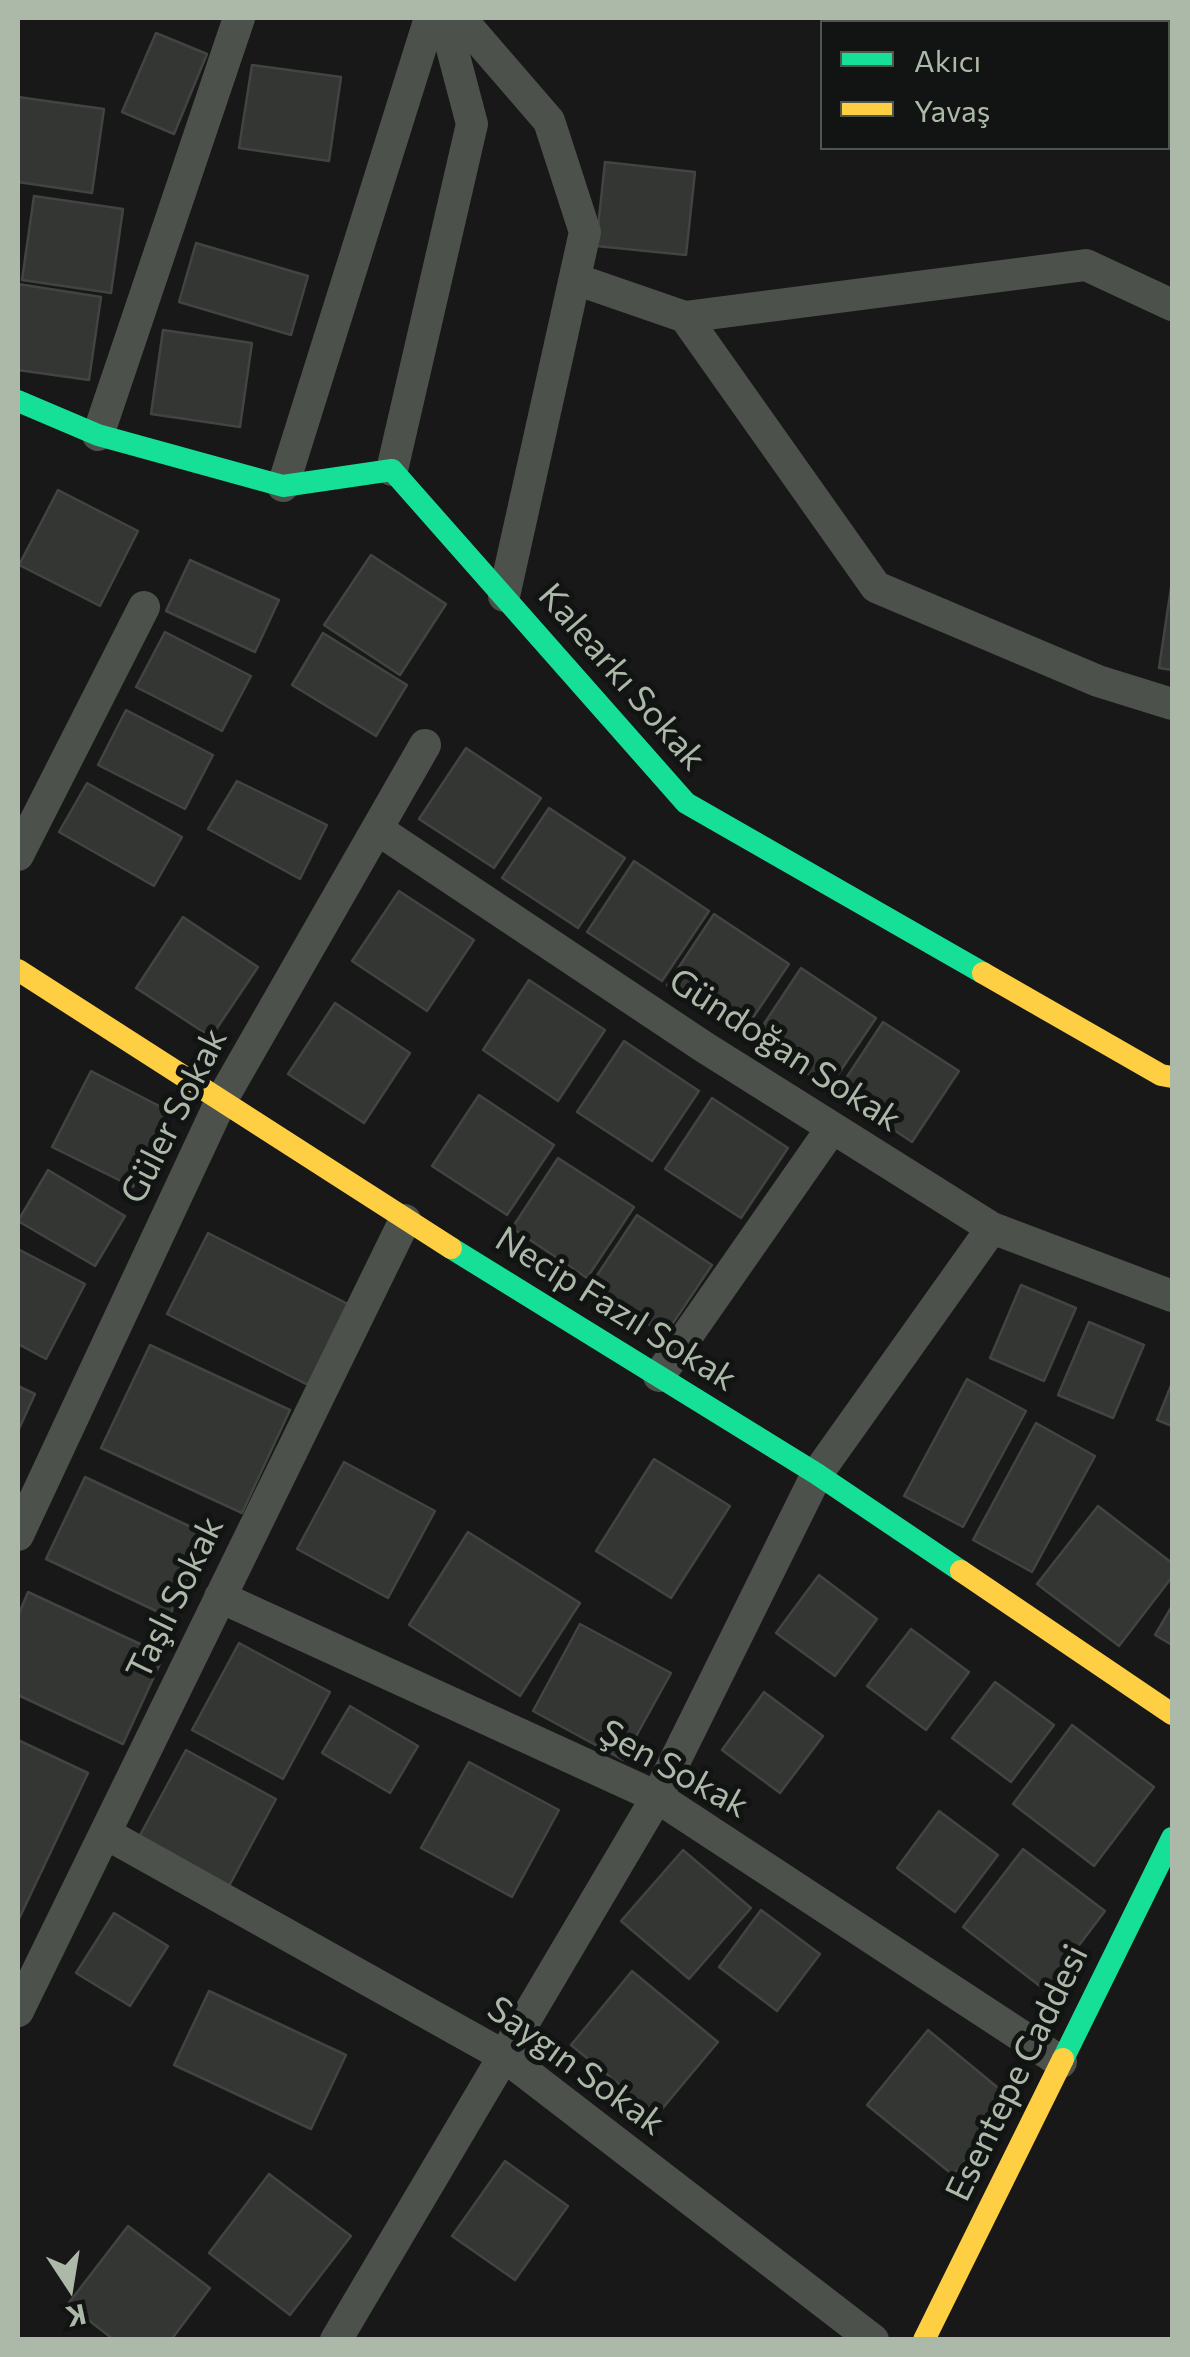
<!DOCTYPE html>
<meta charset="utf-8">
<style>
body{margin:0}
#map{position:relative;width:1190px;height:2357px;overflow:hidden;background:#171817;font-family:Commissioner,sans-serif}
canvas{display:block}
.frame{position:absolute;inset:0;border:20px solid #acb9a8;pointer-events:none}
.legend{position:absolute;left:820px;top:20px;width:350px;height:130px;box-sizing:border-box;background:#111412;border:2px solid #4f564e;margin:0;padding:12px 18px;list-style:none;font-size:30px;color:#acb9a8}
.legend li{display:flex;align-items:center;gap:20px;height:50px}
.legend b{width:50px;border:2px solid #4f564e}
.north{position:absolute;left:20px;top:2237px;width:100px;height:100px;-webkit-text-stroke:8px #111412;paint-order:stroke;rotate:168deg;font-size:28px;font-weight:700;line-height:40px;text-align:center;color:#acb9a8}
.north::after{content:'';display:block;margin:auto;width:35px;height:45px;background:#acb9a8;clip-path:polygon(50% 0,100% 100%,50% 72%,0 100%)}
</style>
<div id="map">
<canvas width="1190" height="2357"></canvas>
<div class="frame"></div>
<ul class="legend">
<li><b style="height:12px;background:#16e098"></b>Akıcı</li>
<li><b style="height:12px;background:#ffcf43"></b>Yavaş</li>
</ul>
<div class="north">K</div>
</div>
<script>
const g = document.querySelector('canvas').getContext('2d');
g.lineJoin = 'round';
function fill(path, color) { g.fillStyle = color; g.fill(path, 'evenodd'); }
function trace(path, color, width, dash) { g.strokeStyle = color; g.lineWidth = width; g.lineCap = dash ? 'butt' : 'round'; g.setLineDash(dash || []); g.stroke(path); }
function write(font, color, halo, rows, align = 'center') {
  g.font = font + ' Commissioner,sans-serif'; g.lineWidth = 10; g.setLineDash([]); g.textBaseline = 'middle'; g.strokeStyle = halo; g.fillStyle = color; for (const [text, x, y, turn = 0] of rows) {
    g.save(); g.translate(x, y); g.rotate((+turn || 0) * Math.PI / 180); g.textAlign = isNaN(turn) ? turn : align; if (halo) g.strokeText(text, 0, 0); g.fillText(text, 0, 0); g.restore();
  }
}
const building = new Path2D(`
 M156 33 207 54 174 134 122 112Z
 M252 65 341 77 329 161 239 148Z
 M18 97 104 109 92 193 18 182Z
 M605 162 695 172 686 255 596 246Z
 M34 196 123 209 111 293 22 280Z
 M196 243 308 276 291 335 179 302Z
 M18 284 101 297 89 380 18 370Z
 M163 330 252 343 240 427 151 414Z
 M58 490 138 531 100 606 19 565Z
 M371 555 446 604 400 675 324 625Z
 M190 560 279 600 255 652 166 611Z
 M1172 581V670L1159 668Z
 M165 632 251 676 222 731 136 687Z
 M323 633 407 685 376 736 292 685Z
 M126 710 213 755 185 809 98 765Z
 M466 748 541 798 494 868 419 819Z
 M237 781 327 825 300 879 208 829Z
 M87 783 182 837 154 886 59 832Z
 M549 808 625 858 578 928 502 878Z
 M634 861 709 911 662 981 587 932Z
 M399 891 474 940 427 1011 352 961Z
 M714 914 789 964 742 1034 667 985Z
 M183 917 258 967 211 1037 136 988Z
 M801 968 876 1018 829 1088 754 1039Z
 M529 980 605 1030 558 1101 483 1050Z
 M335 1003 410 1053 364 1123 288 1074Z
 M883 1022 959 1071 912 1142 837 1092Z
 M624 1041 699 1091 652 1161 577 1112Z
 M91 1071 171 1112 133 1187 52 1147Z
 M479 1095 554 1145 507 1215 432 1166Z
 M712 1098 788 1148 741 1218 665 1169Z
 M558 1158 634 1207 587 1278 512 1228Z
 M48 1170 125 1216 95 1266 18 1221Z
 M637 1215 712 1265 665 1335 590 1286Z
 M208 1233 350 1305 308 1385 167 1314Z
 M18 1249 85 1284 46 1359 18 1344Z
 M1021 1285 1076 1308 1044 1381 990 1358Z
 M1089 1322 1144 1345 1113 1418 1058 1395Z
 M150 1345 290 1410 242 1513 101 1448Z
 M967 1379 1026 1411 963 1527 904 1496Z
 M1172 1383V1426L1157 1420Z
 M18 1386 35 1394 18 1431Z
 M1036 1423 1095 1456 1032 1572 973 1540Z
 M654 1459 730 1506 671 1598 596 1551Z
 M344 1462 435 1511 388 1598 297 1549Z
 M85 1477 208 1535 169 1617 46 1559Z
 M1098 1506 1172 1563V1577L1119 1646 1037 1584Z
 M468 1532 580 1603 520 1696 409 1625Z
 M819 1575 877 1619 835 1676 776 1633Z
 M28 1592 164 1655 123 1744 18 1695V1616Z
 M1172 1606V1645L1155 1635Z
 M580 1624 671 1673 623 1760 533 1711Z
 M911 1629 969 1672 926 1730 867 1686Z
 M239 1643 330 1692 283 1779 192 1730Z
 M995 1682 1054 1725 1011 1782 952 1738Z
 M764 1692 823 1736 780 1793 722 1750Z
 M350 1706 418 1746 390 1793 322 1753Z
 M1072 1725 1154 1787 1094 1866 1013 1804Z
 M18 1740 88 1773 18 1921Z
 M186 1750 276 1799 229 1886 139 1837Z
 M469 1762 559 1810 512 1897 421 1848Z
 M939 1811 998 1855 955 1912 897 1868Z
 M1023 1849 1105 1911 1045 1990 963 1927Z
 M683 1850 751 1908 689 1979 621 1921Z
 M761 1910 820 1954 777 2011 719 1967Z
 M114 1913 168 1946 130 2006 76 1973Z
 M632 1971 718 2042 657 2115 571 2045Z
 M209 1991 346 2055 311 2129 174 2065Z
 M928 2030 1014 2101 953 2175 867 2105Z
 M505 2161 568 2206 515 2280 452 2236Z
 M269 2174 351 2236 290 2315 209 2253Z
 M128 2226 210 2288 171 2340H114L68 2304Z`);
fill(building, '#333633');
trace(building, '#414440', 2.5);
trace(new Path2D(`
 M460 18 549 121 585 232 504 596
 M575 279 685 317 876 587 1098 681 1172 704
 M685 317 1086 265 1172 305
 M98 435 239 18
 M392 470 472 124 444 18
 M283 486 430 18
 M377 829 704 1047 992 1228 1172 1296
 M18 855 144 607
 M659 1376 832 1128
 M18 1535 221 1101 425 745
 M220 1597 657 1797 1061 2062
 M105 1833 504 2056 873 2340
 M18 2011 405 1220
 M336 2340 657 1797 817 1474 992 1228`), '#4d514b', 32);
trace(new Path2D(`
 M18 401 98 435 283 486 392 470 686 803 983 973
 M451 1248 817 1474 961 1571
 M1063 2059 1172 1838`), '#16e098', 22);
trace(new Path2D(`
 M18 970 451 1248
 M983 973 1161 1075 1172 1077
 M961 1571 1172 1714
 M924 2340 1063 2059`), '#ffcf43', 22);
write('35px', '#acb9a8', '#111412', [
 ["Kalearkı Sokak",622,677,49],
 ["Gündoğan Sokak",785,1050,33],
 ["Güler Sokak",174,1116,-63],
 ["Necip Fazıl Sokak",616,1309,32],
 ["Taşlı Sokak",175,1598,-64],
 ["Şen Sokak",674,1769,29],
 ["Saygın Sokak",576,2066,36],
 ["Esentepe Caddesi",1017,2073,-64]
]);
</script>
